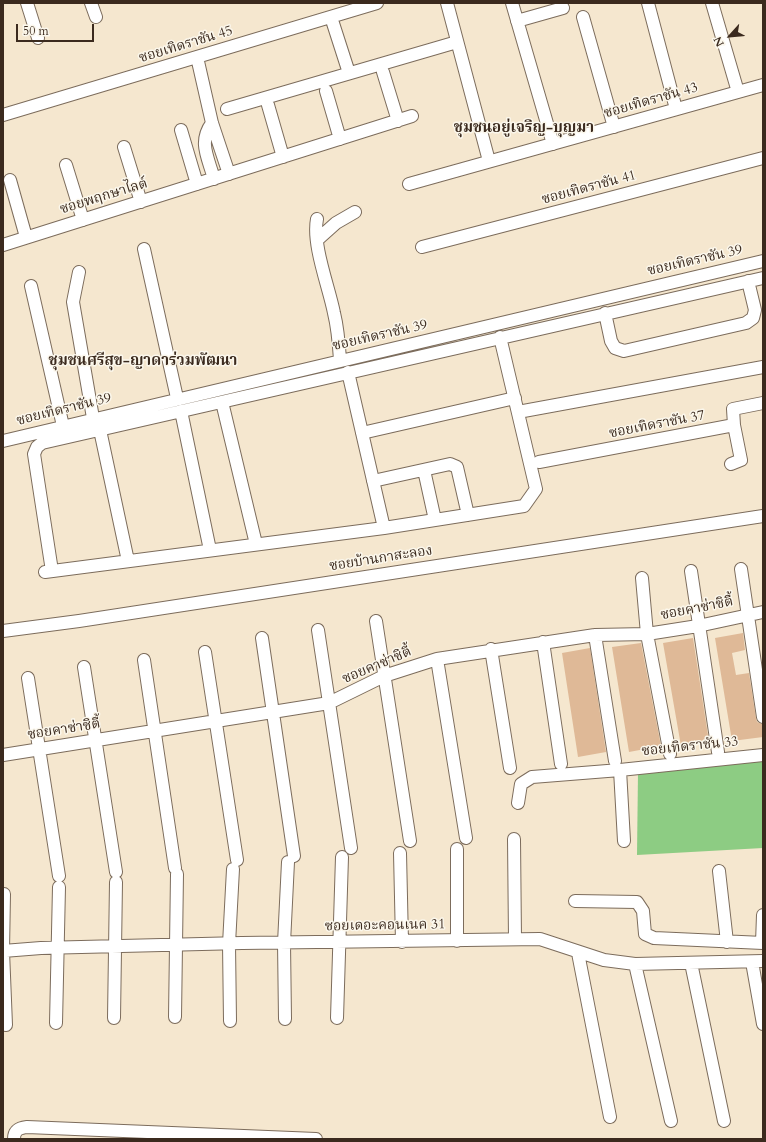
<!DOCTYPE html>
<meta charset="utf-8">
<style>
body{margin:0}
#map{position:relative;width:766px;height:1142px;overflow:hidden;background:#f5e7cf;font-family:Cardo,serif}
canvas{display:block}
.frame{position:absolute;inset:0;border:4px solid #3b2a1e;pointer-events:none}
.north{position:absolute;left:710px;top:16px;width:40px;height:40px;-webkit-text-stroke:3px #fbf7ec;paint-order:stroke;rotate:243deg;font-size:11px;font-weight:700;line-height:16px;text-align:center;color:#3b2a1e}
.north::after{content:'';display:block;margin:auto;width:14px;height:18px;background:#3b2a1e;clip-path:polygon(50% 0,100% 100%,50% 72%,0 100%)}
.scale{position:absolute;left:16px;top:24px;width:78px;height:18px;box-sizing:border-box;border:2px solid #3b2a1e;border-top:0;padding-left:5px;font-size:12px;line-height:14px;white-space:nowrap;color:#3b2a1e;-webkit-text-stroke:3px #fbf7ec;paint-order:stroke}
</style>
<div id="map">
<canvas width="766" height="1142"></canvas>
<div class="frame"></div>
<div class="north">N</div>
<div class="scale">50 m</div>
</div>
<script>
const g = document.querySelector('canvas').getContext('2d');
g.lineJoin = 'round';
function fill(path, color) { g.fillStyle = color; g.fill(path, 'evenodd'); }
function trace(path, color, width, dash) { g.strokeStyle = color; g.lineWidth = width; g.lineCap = dash ? 'butt' : 'round'; g.setLineDash(dash || []); g.stroke(path); }
function write(font, color, halo, rows, align = 'center') {
  g.font = font + ' Cardo,"Noto Serif Thai",serif'; g.lineWidth = 3; g.setLineDash([]); g.textBaseline = 'middle'; g.strokeStyle = halo; g.fillStyle = color; for (const [text, x, y, turn = 0] of rows) {
    g.save(); g.translate(x, y); g.rotate((+turn || 0) * Math.PI / 180); g.textAlign = isNaN(turn) ? turn : align; if (halo) g.strokeText(text, 0, 0); g.fillText(text, 0, 0); g.restore();
  }
}
fill(new Path2D(`
 M763 759V848L637 855 638 773Z`), '#8dcc83');
fill(new Path2D(`
 M743 633 745 650 732 653 736 675 749 673 756 718 757 722 762 724 763 737 732 741 715 638Z
 M693 638 709 742 681 746 663 643Z
 M641 643 661 746 629 752 612 647Z
 M590 648 606 752 578 757 562 653Z`), '#dfb997');
const minor = new Path2D(`
 M27 3 38 38
 M91 3 96 17
 M447 3 489 161
 M512 3 553 144
 M648 3 676 109
 M712 3 738 92
 M331 17 349 73
 M583 17 614 127
 M517 21 563 8
 M197 57 212 123 229 174
 M383 72 398 121
 M326 91 340 139
 M268 105 283 157
 M227 109 457 42
 M3 115 377 3
 M212 123C198 142 208 157 214 179
 M181 130 197 184
 M124 147 141 202
 M66 165 83 220
 M10 180 26 237
 M409 184 763 85
 M317 219C312 245 329 287 334 313 338 329 339 344 340 360
 M317 240 336 223 355 212
 M3 245 412 116
 M422 247 763 158
 M144 249 177 398
 M79 272 73 302 93 418
 M31 286 63 426
 M605 313 611 341 615 348 624 351 746 323 753 318 755 310 748 281
 M348 372 384 528
 M222 402 256 544
 M181 411 210 550
 M518 412 763 367
 M100 430 128 561
 M362 433 515 398
 M3 441 763 261
 M539 462 734 425 733 409 763 403
 M731 464 741 460 734 425
 M424 470 435 520
 M373 481 450 464 457 467 468 515
 M741 569 763 717
 M52 571 34 454 37 447 42 443 763 278
 M691 571 718 752
 M45 572 384 528 524 506 536 489 500 337
 M642 578 647 634 670 754
 M376 621 410 841
 M318 630 351 848
 M3 631 79 621 763 516
 M595 635 615 761
 M262 638 294 856
 M543 642 561 764
 M491 649 510 768
 M205 652 237 860
 M437 659 466 838
 M144 660 175 868
 M84 667 116 872
 M28 678 59 876
 M3 755 329 703 384 676 437 659 595 635 647 634 698 626 763 612
 M620 770 624 841
 M518 803 521 784 532 777 620 770 763 755
 M514 839 515 939
 M400 853 402 942
 M719 871 727 942
 M4 894 3 951 6 1025
 M575 901 637 902 643 911 645 934 654 938 763 943
 M457 941V849
 M762 943 763 915
 M3 951 41 948 242 943 540 939 604 960 635 964 763 961
 M578 953 610 1117
 M752 962 763 1024
 M691 963 724 1121
 M635 964 671 1121
 M175 1017 177 874
 M114 1018 116 882
 M337 1018 342 857
 M285 1019 284 943 288 862
 M230 1021 229 944 233 869
 M56 1023 59 887
 M14 1139C14 1130 19 1128 27 1127L316 1139`);
trace(minor, '#7c6c5c', 14);
trace(minor, '#fff', 12);
write('14px', '#3b2a1e', '#fbf7ec', [
 ["ซอยเทิดราชัน 45",186,45,-17],
 ["ซอยเทิดราชัน 43",651,101,-16],
 ["ซอยเทิดราชัน 41",589,188,-15],
 ["ซอยพฤกษาไลต์",104,197,-17],
 ["ซอยเทิดราชัน 39",695,261,-13],
 ["ซอยเทิดราชัน 39",380,336,-13],
 ["ซอยเทิดราชัน 39",64,410,-14],
 ["ซอยเทิดราชัน 37",657,425,-11],
 ["ซอยบ้านกาสะลอง",381,559,-9],
 ["ซอยคาซ่าซิตี้",697,609,-11],
 ["ซอยคาซ่าซิตี้",377,666,-23],
 ["ซอยคาซ่าซิตี้",64,730,-9],
 ["ซอยเทิดราชัน 33",690,747,-6],
 ["ซอยเดอะคอนเนค 31",385,926,-1]
]);
write('bold 15px', '#3b2a1e', '#fbf7ec', [
 ["ชุมชนอยู่เจริญ-บุญมา",524,129],
 ["ชุมชนศรีสุข-ญาดาร่วมพัฒนา",143,362]
]);
</script>
